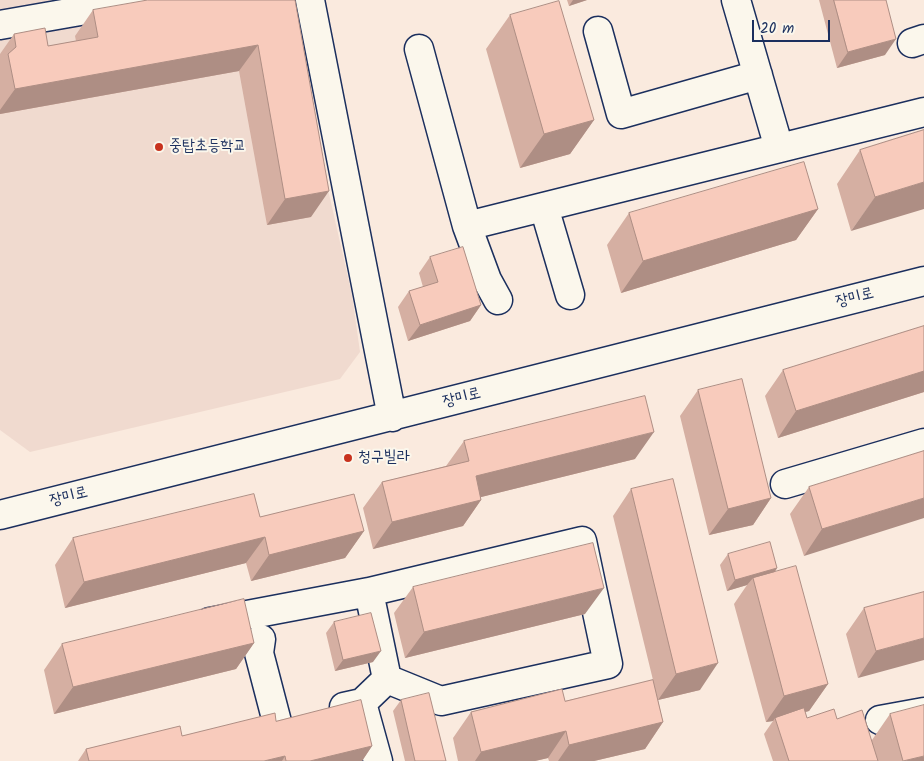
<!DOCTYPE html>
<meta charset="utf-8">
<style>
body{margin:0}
#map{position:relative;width:924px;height:761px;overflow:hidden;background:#faeade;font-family:Kalam,sans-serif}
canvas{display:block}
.scale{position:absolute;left:752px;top:20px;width:78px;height:22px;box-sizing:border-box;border:2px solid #1b2f5e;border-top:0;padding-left:6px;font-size:15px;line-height:18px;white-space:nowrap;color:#1b2f5e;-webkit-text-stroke:4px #fbf7ec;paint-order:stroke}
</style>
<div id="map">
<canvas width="924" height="761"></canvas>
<div class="scale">20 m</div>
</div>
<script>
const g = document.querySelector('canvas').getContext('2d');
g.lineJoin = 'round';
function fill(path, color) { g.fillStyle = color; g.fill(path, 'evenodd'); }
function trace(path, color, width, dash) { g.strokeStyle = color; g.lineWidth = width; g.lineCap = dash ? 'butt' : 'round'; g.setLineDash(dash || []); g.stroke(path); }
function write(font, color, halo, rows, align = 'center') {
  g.font = font + ' Kalam,"Poor Story",sans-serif'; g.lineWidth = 4; g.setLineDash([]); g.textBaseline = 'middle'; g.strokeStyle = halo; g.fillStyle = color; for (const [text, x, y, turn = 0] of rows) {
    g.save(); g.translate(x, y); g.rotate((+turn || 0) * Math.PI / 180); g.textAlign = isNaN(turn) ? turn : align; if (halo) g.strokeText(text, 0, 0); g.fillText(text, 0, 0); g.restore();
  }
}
fill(new Path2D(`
 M0 0H285L352 295 360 352 340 379 30 452 0 430Z`), '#f0dacf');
const minor = new Path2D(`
 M310 0 392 417
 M736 0 779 148
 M0 25 143 0
 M598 31 621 114 758 75
 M912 43 924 39
 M419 49 467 226 924 112
 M544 207 570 295
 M467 226 487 280 498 300
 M785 484 924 443
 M0 515 924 281
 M210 622 369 592
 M261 639 259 653 277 722
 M362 703 387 679 369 592 582 541 608 664 441 701 387 679
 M344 707 362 703 378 761
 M880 720 924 712`);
trace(minor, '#1b2f5e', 31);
trace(minor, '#fbf7ec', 28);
fill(new Path2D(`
 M295 0 311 217 267 225 239 71 0 114V54L14 34 48 46 76 41 75 36 93 10Z
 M567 0H587L569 6Z
 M819 0H886L885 55 837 68Z
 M510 15 594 120 570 154 520 168 486 49Z
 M924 130 851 231 837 184 860 150Z
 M818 209 796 240 621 293 607 245 629 213Z
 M430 257 481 305 470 321 408 341 398 307 409 291 423 287 419 273Z
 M924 326V392L778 438 765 396 783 370Z
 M698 390 771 498 753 525 709 535 680 416Z
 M464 441 635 459 481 497V500L463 526 373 549 363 508 382 482 446 466Z
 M924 451 804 556 790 514 809 487Z
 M631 489 700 690 658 700 663 722 645 749 594 761H549L548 758 535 761H458L453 738 471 712 565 701 653 680 613 516Z
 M260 517 364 531 345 558 251 581 246 563 65 608 55 565 73 538Z
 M728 554 777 568 775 572 828 684 809 711 805 712 807 718 837 719 872 740 890 714 924 761H773L764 734 773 721 766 722 734 604 747 585 727 591 720 565Z
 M413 587 585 614 405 658 394 613Z
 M924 592 858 678 846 634 864 608Z
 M334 622 373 662 335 671 326 633Z
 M254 643 236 669 54 714 44 670 62 644Z
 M401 700 446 761H405L393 711Z
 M276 721 372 746 362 761H78L86 749 182 736Z`), '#d5afa2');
fill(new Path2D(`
 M573 0H587L569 6Z
 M896 39 885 55 837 68 848 52Z
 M258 45 239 71 0 114V110L15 89Z
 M594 120 570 154 520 168 544 134Z
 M924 182V209L851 231 875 197Z
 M329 191 311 217 267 225 285 199Z
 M818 209 796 240 621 293 643 261Z
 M481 305 470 321 408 341 420 325Z
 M924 371V392L778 438 796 411Z
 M654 432 635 459 457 503 476 476Z
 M771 498 753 525 709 535 728 509Z
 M924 498V518L804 556 822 529Z
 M481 500 463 526 373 549 392 522Z
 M364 531 345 558 251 581 269 555Z
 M265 537 246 563 65 608 84 582Z
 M777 568 770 579 753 578 747 585 727 591 735 580Z
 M604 588 585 614 405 658 424 632Z
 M924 638V660L858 678 876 651Z
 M254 643 236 669 54 714 73 687Z
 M381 651 373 662 335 671 343 660Z
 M718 663 700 690 658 700 676 674Z
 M828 684 809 711 776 720 775 718 773 721 766 722 784 696Z
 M663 722 645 749 594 761H558L569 745Z
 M566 731 548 758 535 761H475L481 752Z
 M372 746 362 761H310Z
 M285 756 282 761H264Z
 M924 756V761H904Z`), '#ae8e84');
const building = new Path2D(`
 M148 0H295L329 191 285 199 258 45 15 89 8 54 16 47 14 34 45 28 48 46 98 37 93 10Z
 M834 0H886L896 39 848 52Z
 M559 1 594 120 544 134 510 15Z
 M924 130V182L875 197 860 150Z
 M804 162 818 209 643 261 629 213Z
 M463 247 481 305 420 325 409 291 438 282 430 257Z
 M924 326V371L796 411 783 370Z
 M742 379 771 498 728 509 698 390Z
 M645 396 654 432 476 476 481 500 392 522 382 482 469 461 464 441Z
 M924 451V498L822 529 809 487Z
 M673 479 718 663 676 674 631 489Z
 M254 494 260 517 354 494 364 531 269 555 265 537 84 582 73 538Z
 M770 542 777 568 735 580 728 554Z
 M593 543 604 588 424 632 413 587Z
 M796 566 828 684 784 696 753 578Z
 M924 592V638L876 651 864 608Z
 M244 599 254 643 73 687 62 644Z
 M371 613 381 651 343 660 334 622Z
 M653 680 663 722 569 745 566 731 481 752 471 712 562 689 565 701Z
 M429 693 446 761H415L401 700Z
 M361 700 372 746 310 761H286L285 756 264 761H89L86 749 180 726 182 736 275 713 276 721Z
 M924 705V756L903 761 890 714Z
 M804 708 807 718 834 709 837 719 862 710 878 761H789L775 718Z`);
fill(building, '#f8cbbc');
trace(building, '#ae8e84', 1);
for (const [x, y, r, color] of [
 [159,147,5,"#c8321e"],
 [348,458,5,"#c8321e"]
]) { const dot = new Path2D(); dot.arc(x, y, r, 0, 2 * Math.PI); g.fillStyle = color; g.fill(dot); trace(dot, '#fbf7ec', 2); }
write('16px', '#1b2f5e', '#fbf7ec', [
 ["중탑초등학교",169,147],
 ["청구빌라",358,458]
], 'left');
write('16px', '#1b2f5e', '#fbf7ec', [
 ["장미로",855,299,-14],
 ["장미로",462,399,-14],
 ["장미로",69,498,-14]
]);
</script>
